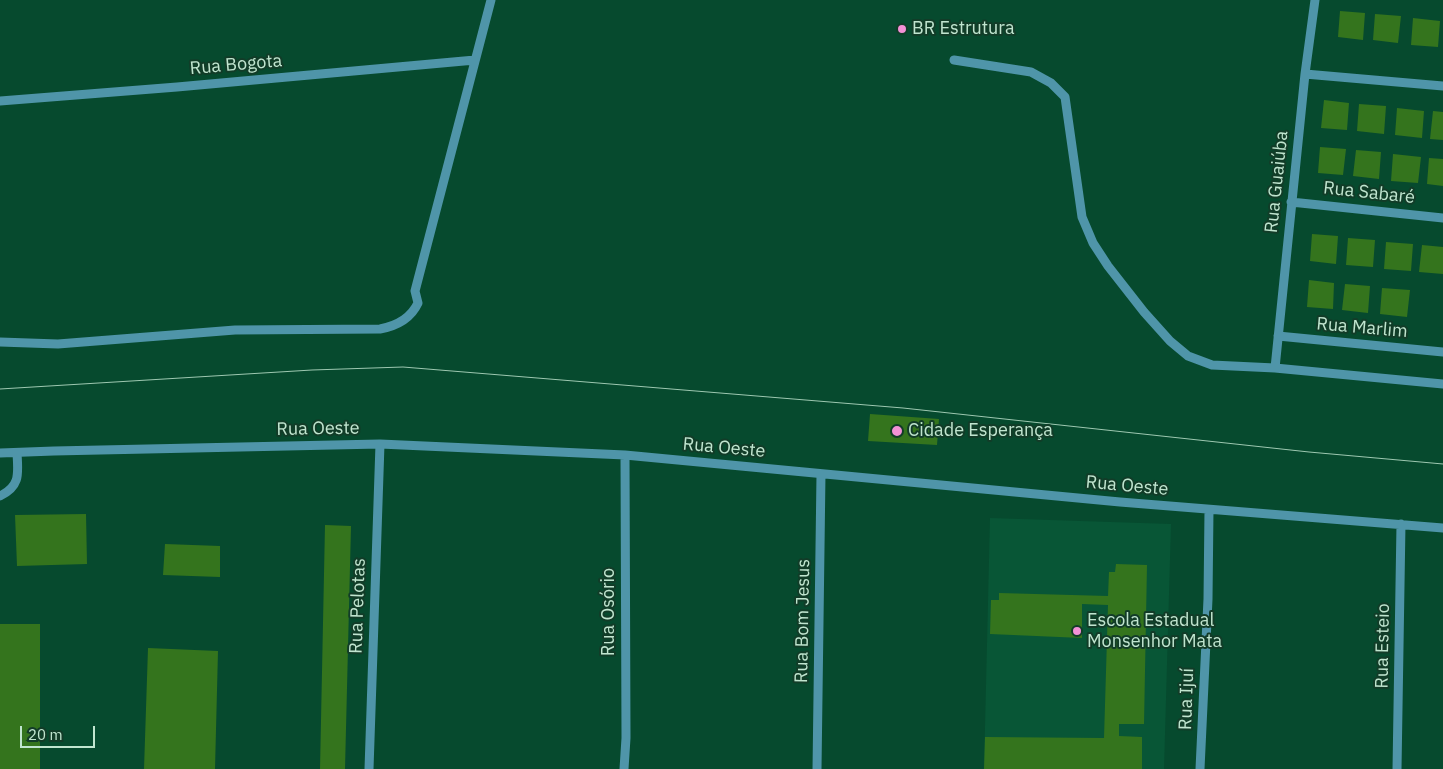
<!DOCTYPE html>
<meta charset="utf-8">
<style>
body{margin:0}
#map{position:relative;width:1443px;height:769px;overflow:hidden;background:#064a2e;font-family:"IBM Plex Sans",sans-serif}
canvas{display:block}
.scale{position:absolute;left:20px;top:726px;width:75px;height:22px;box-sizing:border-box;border:2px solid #c0e5cf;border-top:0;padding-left:6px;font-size:15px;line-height:18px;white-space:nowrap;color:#c0e5cf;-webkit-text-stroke:4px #123c28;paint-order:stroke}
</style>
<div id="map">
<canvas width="1443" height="769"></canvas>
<div class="scale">20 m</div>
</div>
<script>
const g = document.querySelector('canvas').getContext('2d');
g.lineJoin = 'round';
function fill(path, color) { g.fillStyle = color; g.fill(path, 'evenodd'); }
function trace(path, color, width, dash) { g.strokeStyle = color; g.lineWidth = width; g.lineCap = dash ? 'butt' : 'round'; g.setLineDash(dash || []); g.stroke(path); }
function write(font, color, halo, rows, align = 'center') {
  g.font = font + ' "IBM Plex Sans",sans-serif'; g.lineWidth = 4; g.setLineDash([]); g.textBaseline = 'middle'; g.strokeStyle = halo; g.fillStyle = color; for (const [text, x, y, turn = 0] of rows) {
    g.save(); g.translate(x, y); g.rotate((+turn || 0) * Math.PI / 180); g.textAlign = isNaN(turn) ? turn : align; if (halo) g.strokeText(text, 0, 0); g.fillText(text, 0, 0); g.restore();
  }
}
fill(new Path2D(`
 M990 518 1171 524 1164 769H984Z`), '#085636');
fill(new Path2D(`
 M1340 11 1365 13 1363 40 1338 37Z
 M1375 14 1401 16 1398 43 1373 40Z
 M1413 18 1440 21 1438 47 1411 45Z
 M1324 100 1349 103 1347 130 1321 128Z
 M1359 104 1386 106 1384 134 1357 131Z
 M1397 108 1424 111 1422 138 1395 135Z
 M1433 111 1443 112V140L1430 139Z
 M1320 147 1346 149 1343 175 1318 173Z
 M1356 150 1381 152 1379 179 1353 176Z
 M1393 154 1421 157 1418 183 1391 181Z
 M1429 158 1443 159V186L1427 184Z
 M1312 234 1338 236 1336 264 1310 261Z
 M1348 238 1375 240 1373 267 1346 265Z
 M1386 242 1413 244 1411 271 1384 269Z
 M1422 245 1443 247V274L1419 272Z
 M1309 280 1334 283 1333 309 1307 307Z
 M1345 284 1370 286 1368 313 1342 310Z
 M1382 288 1410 290 1407 317 1380 314Z
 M870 414 939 419 937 445 868 441Z
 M86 514 87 564 17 566 15 515Z
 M325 525 351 526 345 769H320Z
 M165 544 220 546V577L163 575Z
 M1116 564 1147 565 1144 724H1119V736L1142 737V769H984L985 737 1104 738 1108 605 1082 604V638L990 634 991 600H999V593L1108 596 1109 572H1115Z
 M0 624H40V769H0Z
 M148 648 218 651 215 769H144Z`), '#34741d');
trace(new Path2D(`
 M954 60 1031 72 1051 83 1065 97 1082 217 1093 243 1108 266 1144 312 1170 341 1188 356 1212 365 1275 368 1443 384
 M1305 74 1443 86
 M0 101 177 87 475 60
 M1291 202 1443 218
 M1278 336 1443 352
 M0 342 58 344 235 330 380 329C396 326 411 318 418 303L415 291 491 0
 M1275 368 1305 74 1315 0
 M0 453 54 451 380 444 625 455 1120 502 1443 528
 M0 496C21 486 18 473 17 453
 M369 769 380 444
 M624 769 626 738 625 455
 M817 769 821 474
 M1200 769 1208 599 1209 510
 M1397 769 1401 524`), '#4f95a9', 9);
trace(new Path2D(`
 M0 389 312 370 403 367 903 408 1309 452 1443 464`), '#9ec8b1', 1);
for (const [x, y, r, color] of [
 [902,29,5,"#f391d6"],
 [897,431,6,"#f391d6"],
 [1077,631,5,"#f391d6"]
]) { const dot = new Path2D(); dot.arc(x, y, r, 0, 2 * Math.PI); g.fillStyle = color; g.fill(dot); trace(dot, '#123c28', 2); }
write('18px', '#c0e5cf', '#123c28', [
 ["BR Estrutura",912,29],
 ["Cidade Esperança",908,431],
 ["Escola Estadual",1087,621],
 ["Monsenhor Mata",1087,642]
], 'left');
write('18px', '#c0e5cf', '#123c28', [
 ["Rua Bogota",236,65,-5],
 ["Rua Guaiúba",1277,182,-84],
 ["Rua Sabaré",1369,193,6],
 ["Rua Marlim",1362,328,5],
 ["Rua Oeste",318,429,-1],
 ["Rua Oeste",724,448,5],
 ["Rua Oeste",1127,486,5],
 ["Rua Pelotas",358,606,-88],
 ["Rua Osório",609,612,-90],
 ["Rua Bom Jesus",803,621,-89],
 ["Rua Esteio",1383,646,-89],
 ["Rua Ijuí",1187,699,-88]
]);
</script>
